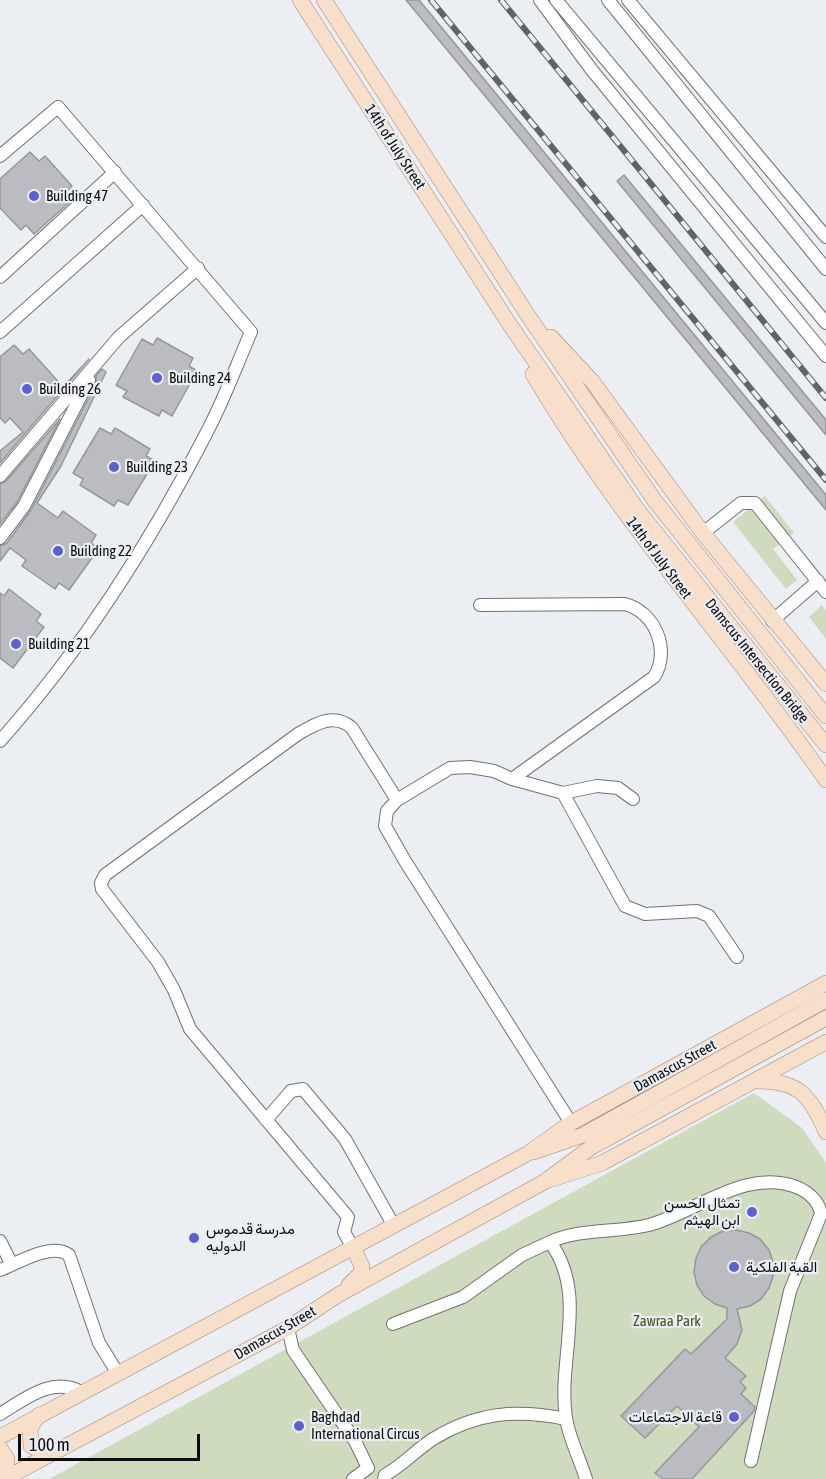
<!DOCTYPE html>
<meta charset="utf-8">
<style>
body{margin:0}
#map{position:relative;width:826px;height:1479px;overflow:hidden;background:#ebeef3;font-family:"Asap Condensed",sans-serif}
canvas{display:block}
.scale{position:absolute;left:18px;top:1434px;width:182px;height:27px;box-sizing:border-box;border:3px solid #0b0c0e;border-top:0;padding-left:8px;font-size:18px;line-height:21px;white-space:nowrap;color:#0b0c0e;-webkit-text-stroke:4px #ebeef3;paint-order:stroke}
</style>
<div id="map">
<canvas width="826" height="1479"></canvas>
<div class="scale">100 m</div>
</div>
<script>
const g = document.querySelector('canvas').getContext('2d');
g.lineJoin = 'round';
function fill(path, color) { g.fillStyle = color; g.fill(path, 'evenodd'); }
function trace(path, color, width, dash) { g.strokeStyle = color; g.lineWidth = width; g.lineCap = dash ? 'butt' : 'round'; g.setLineDash(dash || []); g.stroke(path); }
function write(font, color, halo, rows, align = 'center') {
  g.font = font + ' "Asap Condensed",Vazirmatn,sans-serif'; g.lineWidth = 4.5; g.setLineDash([]); g.textBaseline = 'middle'; g.strokeStyle = halo; g.fillStyle = color; for (const [text, x, y, turn = 0] of rows) {
    g.save(); g.translate(x, y); g.rotate((+turn || 0) * Math.PI / 180); g.textAlign = isNaN(turn) ? turn : align; if (halo) g.strokeText(text, 0, 0); g.fillText(text, 0, 0); g.restore();
  }
}
fill(new Path2D(`
 M765 496 794 533 773 549 797 580 786 589 733 522Z
 M822 605 826 611V639L809 617Z
 M754 1093 802 1128 826 1163V1479H49Z`), '#cedbbd');
const building = new Path2D(`
 M406 0H419L826 495V510Z
 M30 152 39 161 45 156 72 186 66 192 72 200 34 234 26 225 21 230 0 208V179Z
 M624 175 826 420V435L617 181Z
 M157 338 193 358 189 366 197 371 172 416 162 410 159 416 123 397 127 391 116 385 142 339 153 345Z
 M14 345 23 354 29 349 63 387 89 359 0 463V451L23 432 10 418 5 423 0 418V357Z
 M102 369 106 372 61 466 37 503 58 518 63 511 96 535 91 543 99 548 69 590 59 583 55 589 22 566 26 560 10 548 0 561V546L7 543 31 510 96 384V376Z
 M60 419 17 502 0 524V484L6 481Z
 M100 428 111 434 115 428 150 449 146 456 155 461 128 505 118 500 114 506 80 485 83 479 73 473Z
 M9 589 41 614 36 621 44 627 13 668 0 658V593L4 596Z
 M736 1230 749 1233 760 1239 769 1250 773 1262V1276L769 1288 761 1299 750 1306 737 1309 742 1330 737 1344 725 1358 746 1376 740 1382 746 1388 741 1394 755 1407 754 1411 692 1479H663L655 1473 699 1427 677 1406 645 1438 621 1416 685 1349 691 1354 727 1319V1308L715 1304 704 1296 697 1285 694 1272 696 1258 701 1247 711 1237 723 1231Z`);
fill(building, '#babcc2');
trace(building, '#95979c', 1.5);
const minor = new Path2D(`
 M540 0 591 69 826 356
 M556 0 826 323
 M608 0 826 269
 M628 0 826 237
 M0 156 58 107 251 332C237 364 225 397 209 428 153 538 83 648 0 741
 M0 277 115 172
 M0 332 143 205
 M0 476 119 337 198 268
 M703 533 741 503H755L826 592
 M0 538 24 506 89 380
 M480 605 625 604C655 612 671 650 654 677L512 779
 M772 621 818 581
 M563 793 625 906 645 914 697 911 709 916 737 957
 M266 1120 291 1091 303 1089 345 1139 394 1226
 M571 1123 405 861 385 826 387 811 397 800 450 768 470 767 494 771 512 779 563 793 597 786 618 788 633 799
 M0 1241 12 1265
 M353 1248 344 1232 348 1217 190 1029 174 990 158 962 102 889 101 883 105 875 298 734C315 724 334 712 352 728L397 800
 M0 1270C18 1263 51 1242 69 1255L99 1343 117 1372
 M393 1324 463 1297 522 1255 550 1242
 M288 1328 293 1350 355 1441 368 1468 353 1479
 M0 1414C25 1399 52 1376 81 1392
 M384 1479 385 1475C403 1465 416 1450 433 1439 477 1412 516 1409 566 1419
 M586 1479C580 1459 569 1438 566 1418 557 1359 589 1295 550 1242 580 1228 616 1233 649 1225 697 1212 747 1166 799 1188 811 1194 819 1202 821 1214L790 1291 751 1461`);
const major = new Path2D(`
 M300 0 510 325 639 512 826 745
 M324 0 529 317 655 501 826 716
 M551 337 592 381 703 533 826 684
 M533 374C617 518 731 643 826 780
 M758 1081C799 1081 810 1095 826 1132
 M534 1152 583 1135 826 1000
 M549 1180 602 1163 826 1042
 M349 1285 360 1274 362 1266 353 1248
 M39 1415 30 1428 31 1446 42 1452 52 1453
 M0 1437 527 1154 571 1123 826 983
 M0 1448 7 1459 6 1478
 M4 1479 288 1328 338 1295 544 1182 590 1148 826 1018`);
trace(minor, '#6f7276', 14);
trace(major, '#a28871', 16);
trace(minor, '#fff', 12);
trace(major, '#f8dfca', 15);
const rail = new Path2D(`
 M431 0 826 480
 M501 0 826 398`);
trace(rail, '#616366', 6);
trace(rail, '#ebeef3', 4, [11]);
for (const [x, y, r, color] of [
 [34,196,6,"#5d5fd7"],
 [157,378,6,"#5d5fd7"],
 [27,389,6,"#5d5fd7"],
 [114,467,6,"#5d5fd7"],
 [58,551,6,"#5d5fd7"],
 [16,644,6,"#5d5fd7"],
 [752,1212,6,"#5d5fd7"],
 [194,1238,6,"#5d5fd7"],
 [734,1267,6,"#5d5fd7"],
 [734,1417,6,"#5d5fd7"],
 [299,1426,6,"#5d5fd7"]
]) { const dot = new Path2D(); dot.arc(x, y, r, 0, 2 * Math.PI); g.fillStyle = color; g.fill(dot); trace(dot, '#ebeef3', 2); }
write('15px', '#0b0c0e', '#ebeef3', [
 ["14th of July Street",395,147,57],
 ["14th of July Street",659,558,53],
 ["Damscus Intersection Bridge",757,661,51],
 ["Damascus Street",675,1066,-29],
 ["Damascus Street",275,1333,-30]
]);
write('15px', '#0b0c0e', '#ebeef3', [
 ["Building 47",46,196],
 ["Building 24",169,378],
 ["Building 26",39,389],
 ["Building 23",126,467],
 ["Building 22",70,551],
 ["Building 21",28,644],
 ["تمثال الحسن",740,1203,"right"],
 ["ابن الهيثم",740,1220,"right"],
 ["مدرسة قدموس",206,1229],
 ["الدوليه",206,1246],
 ["القبة الفلكية",746,1267],
 ["Baghdad",311,1417],
 ["International Circus",311,1434],
 ["قاعة الاجتماعات",722,1417,"right"]
], 'left');
write('15px', '#425721', '#ebeef3', [
 ["Zawraa Park",667,1321]
]);
</script>
